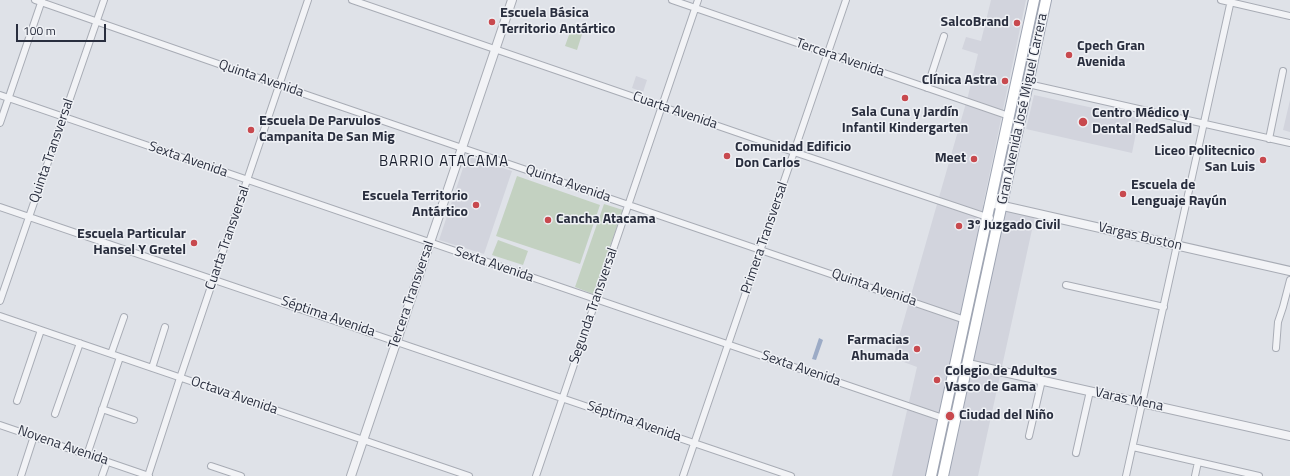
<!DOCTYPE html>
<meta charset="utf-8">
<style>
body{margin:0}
#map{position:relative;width:1290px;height:476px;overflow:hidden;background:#dfe2e8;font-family:"Titillium Web",sans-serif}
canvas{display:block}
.scale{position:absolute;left:16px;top:24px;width:90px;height:18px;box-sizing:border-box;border:2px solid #292e3e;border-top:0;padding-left:5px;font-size:12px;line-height:14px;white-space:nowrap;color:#292e3e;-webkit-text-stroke:3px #eff1f5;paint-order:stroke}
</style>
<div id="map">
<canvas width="1290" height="476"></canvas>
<div class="scale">100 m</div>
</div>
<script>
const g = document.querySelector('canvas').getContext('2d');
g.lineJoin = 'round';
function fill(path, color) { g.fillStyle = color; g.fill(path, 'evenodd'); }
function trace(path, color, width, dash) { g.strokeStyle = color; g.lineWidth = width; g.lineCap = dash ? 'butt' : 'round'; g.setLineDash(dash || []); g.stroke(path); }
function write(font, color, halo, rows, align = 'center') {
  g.font = font + ' "Titillium Web",sans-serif'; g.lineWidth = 3; g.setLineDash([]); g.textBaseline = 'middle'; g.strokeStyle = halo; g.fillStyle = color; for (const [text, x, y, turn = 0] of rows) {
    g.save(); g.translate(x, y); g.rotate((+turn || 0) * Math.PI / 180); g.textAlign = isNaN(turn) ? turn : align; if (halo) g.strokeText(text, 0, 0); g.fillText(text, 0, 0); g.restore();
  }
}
fill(new Path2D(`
 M991 0H1026L983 205 1035 216 978 476H892L917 367 893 358 968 96 978 54 962 49 966 37 981 41Z
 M636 76 647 80 643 92 632 88Z
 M1034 95 1139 118 1132 153 1026 129Z
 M1290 100V132L1283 130Z
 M467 156 512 171 484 254 439 240Z`), '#d2d4dd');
fill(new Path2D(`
 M573 24 584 28 577 50 565 46Z
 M517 176 600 205 580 264 496 236Z
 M604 204 623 210 593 294 575 287Z
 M498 240 528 251 523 265 492 255Z`), '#c3d1c1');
fill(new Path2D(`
 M819 338 823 340 816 360 812 359Z`), '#9cabc6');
const minor = new Path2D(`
 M35 0 313 97 965 320
 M352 0 788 150 990 218
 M672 0 1009 116
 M1221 0 1290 16
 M1028 84 1290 143
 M927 88 944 36
 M0 95 943 418
 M0 123 42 0
 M1269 139 1283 71
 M0 207 791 476
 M1066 285 1164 307
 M0 301 104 0
 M0 316 469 476
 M1276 348 1278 322 1283 307 1290 280
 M111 354 124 317
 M152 368 165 327
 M17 401 41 330
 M102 409 134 420
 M55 414 80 343
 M0 425 149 476
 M1029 436 1042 380
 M1133 447 1259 476
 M1076 453 1090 391
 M87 455 120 357
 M211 466 241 476
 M21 476 34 436
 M102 476 107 462
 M148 476 180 378 308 0
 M536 476 698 0
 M683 476 846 0
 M1126 476 1231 0
 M1195 476 1198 462`);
const tertiary = new Path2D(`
 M990 203 1290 271
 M968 364 1290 436
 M351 476 512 0`);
const primary = new Path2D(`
 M931 476 1034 0
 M943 476 1046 0`);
trace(minor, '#a8acb5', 8);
trace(tertiary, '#a8acb5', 10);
trace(primary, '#9fa5b3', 12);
trace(minor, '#f2f3f6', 6);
trace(tertiary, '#f2f3f6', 8);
trace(primary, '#fff', 10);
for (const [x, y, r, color] of [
 [492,22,4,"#c8494e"],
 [1017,23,4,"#c8494e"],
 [1069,55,4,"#c8494e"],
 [1005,81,4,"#c8494e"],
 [905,98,4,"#c8494e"],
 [1083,122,5,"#c8494e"],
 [251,130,4,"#c8494e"],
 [727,156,4,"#c8494e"],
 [974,159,4,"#c8494e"],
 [1263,160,4,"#c8494e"],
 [1123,194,4,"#c8494e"],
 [476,205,4,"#c8494e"],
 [548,220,4,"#c8494e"],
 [959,226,4,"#c8494e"],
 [194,243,4,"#c8494e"],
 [917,349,4,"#c8494e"],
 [937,380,4,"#c8494e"],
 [950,416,5,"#c8494e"]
]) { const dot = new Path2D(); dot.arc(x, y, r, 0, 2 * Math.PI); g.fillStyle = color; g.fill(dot); trace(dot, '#eff1f5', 1.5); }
write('bold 14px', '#292e3e', '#eff1f5', [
 ["Escuela Básica",500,14],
 ["Territorio Antártico",500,30],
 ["SalcoBrand",1009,23,"right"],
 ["Cpech Gran",1077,47],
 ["Avenida",1077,63],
 ["Clínica Astra",997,81,"right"],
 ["Sala Cuna y Jardín",905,113,"center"],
 ["Infantil Kindergarten",905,129,"center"],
 ["Centro Médico y",1092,114],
 ["Dental RedSalud",1092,130],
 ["Escuela De Parvulos",259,122],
 ["Campanita De San Mig",259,138],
 ["Comunidad Edificio",735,148],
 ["Don Carlos",735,164],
 ["Liceo Politecnico",1255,152,"right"],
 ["San Luis",1255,168,"right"],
 ["Meet",966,159,"right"],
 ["Escuela de",1131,186],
 ["Lenguaje Rayún",1131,202],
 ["Escuela Territorio",468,197,"right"],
 ["Antártico",468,213,"right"],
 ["Cancha Atacama",556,220],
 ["3º Juzgado Civil",967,226],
 ["Escuela Particular",186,235,"right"],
 ["Hansel Y Gretel",186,251,"right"],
 ["Farmacias",909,341,"right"],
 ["Ahumada",909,357,"right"],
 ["Colegio de Adultos",945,372],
 ["Vasco de Gama",945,388],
 ["Ciudad del Niño",959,416]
], 'left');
write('14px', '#292e3e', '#eff1f5', [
 ["Tercera Avenida",840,58,19],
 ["Quinta Avenida",261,79,19],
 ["Gran Avenida José Miguel Carrera",1023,109,-78],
 ["Cuarta Avenida",675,111,19],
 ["Quinta Transversal",52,151,-71],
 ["Sexta Avenida",188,160,19],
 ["Quinta Avenida",568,184,19],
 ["Vargas Buston",1140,237,13],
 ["Cuarta Transversal",228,238,-71],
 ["Primera Transversal",765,238,-71],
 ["Sexta Avenida",494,265,19],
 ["Quinta Avenida",874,288,19],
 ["Tercera Transversal",412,295,-71],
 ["Segunda Transversal",594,306,-71],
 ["Séptima Avenida",328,317,19],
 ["Sexta Avenida",801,369,19],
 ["Octava Avenida",234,396,19],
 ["Varas Mena",1129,400,12],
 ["Séptima Avenida",634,422,19],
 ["Novena Avenida",63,446,19]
]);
g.letterSpacing = '1px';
write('15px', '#1b202f', '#eff1f5', [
 ["BARRIO ATACAMA",444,162]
]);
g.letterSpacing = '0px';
</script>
